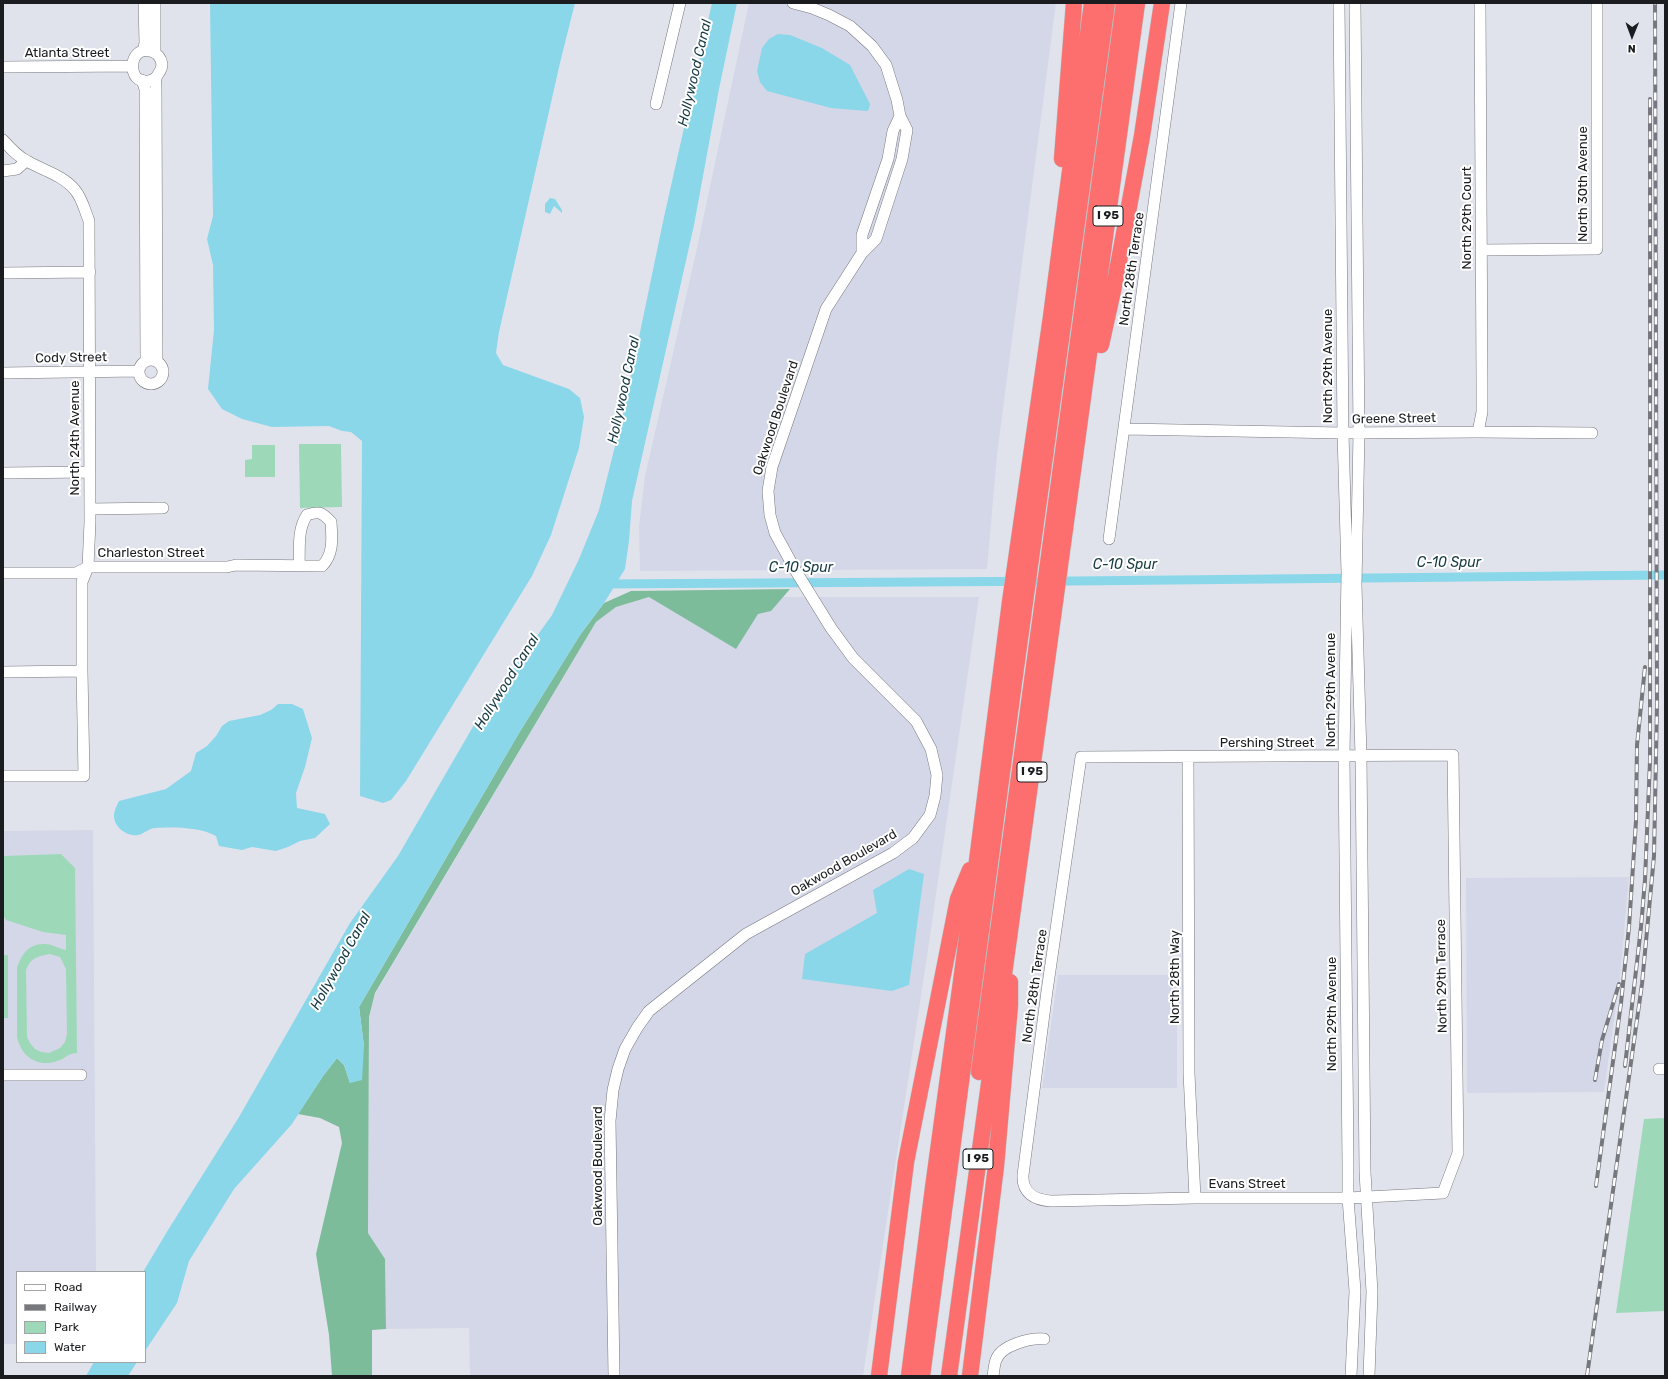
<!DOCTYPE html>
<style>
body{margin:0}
#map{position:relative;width:1668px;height:1379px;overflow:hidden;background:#e1e3ec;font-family:Rubik,sans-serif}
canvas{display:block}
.frame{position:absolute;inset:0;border:4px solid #1b1c1f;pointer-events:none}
.legend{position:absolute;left:16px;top:1271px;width:130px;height:92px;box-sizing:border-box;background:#fff;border:1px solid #a4a4a5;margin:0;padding:5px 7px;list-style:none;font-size:12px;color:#1b1c1f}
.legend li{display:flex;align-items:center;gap:8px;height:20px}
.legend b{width:20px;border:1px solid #a4a4a5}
.north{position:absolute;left:1612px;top:16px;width:40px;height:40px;-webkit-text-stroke:3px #fff;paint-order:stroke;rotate:181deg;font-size:11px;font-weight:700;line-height:16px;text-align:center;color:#1b1c1f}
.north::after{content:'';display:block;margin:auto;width:14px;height:18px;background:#1b1c1f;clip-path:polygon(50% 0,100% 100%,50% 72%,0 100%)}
</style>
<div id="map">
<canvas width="1668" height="1379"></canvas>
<div class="frame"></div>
<ul class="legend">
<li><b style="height:5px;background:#fff"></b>Road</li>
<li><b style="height:5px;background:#77787e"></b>Railway</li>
<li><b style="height:11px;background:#9dd9b8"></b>Park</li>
<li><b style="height:11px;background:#8ad7ea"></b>Water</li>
</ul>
<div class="north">N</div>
</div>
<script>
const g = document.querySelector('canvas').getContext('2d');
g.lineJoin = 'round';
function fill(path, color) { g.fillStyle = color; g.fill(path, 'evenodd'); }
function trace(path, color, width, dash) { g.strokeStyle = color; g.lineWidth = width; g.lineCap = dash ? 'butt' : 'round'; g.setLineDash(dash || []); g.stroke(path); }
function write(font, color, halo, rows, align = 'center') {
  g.font = font + ' Rubik,sans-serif'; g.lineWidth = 4; g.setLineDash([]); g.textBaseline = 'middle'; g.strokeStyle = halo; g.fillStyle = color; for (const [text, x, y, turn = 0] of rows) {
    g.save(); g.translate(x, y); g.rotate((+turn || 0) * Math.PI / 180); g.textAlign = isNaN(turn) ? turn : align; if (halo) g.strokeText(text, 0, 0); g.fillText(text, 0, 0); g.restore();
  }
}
fill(new Path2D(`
 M749 3H1056L997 455 987 569 640 571 639 526 645 476 695 257Z
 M649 597H979L928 950 863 1376H470L469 1328 386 1329 385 1259 368 1233 369 1017 375 994 596 622 616 607Z
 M93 830 96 1272H17V1344H3V831Z
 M1629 877 1620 977 1604 1092 1467 1093 1466 878Z
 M1058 975H1177V1088H1042Z`), '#d4d7e7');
fill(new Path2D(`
 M299 444H341L342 507 300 508Z
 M252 445H275V477H245V460L252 459Z
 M61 854 75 868 77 1053C67 1053 66 1059 57 1061 37 1068 21 1056 17 1037V968C21 955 29 943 45 944 52 944 60 949 66 950V935L43 932 6 920 3 915V856ZM50 954 60 957 66 969 67 1034 65 1042 60 1048 49 1053 41 1052 35 1049 30 1043 27 1037 26 970C30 958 38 956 50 954Z
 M3 955H8V1018H3Z
 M1665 1118V1311L1616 1313 1644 1119Z`), '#9dd9b8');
fill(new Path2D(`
 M790 589 771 611 758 614 736 649 649 597 616 607 596 622 375 993 369 1017 368 1233 385 1259 386 1329 372 1330V1376H332L329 1335 316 1254 342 1143 339 1127 320 1118 298 1114 323 1076 337 1058 344 1065 350 1083 364 1046 359 1007 519 733 580 635 604 603 631 591Z`), '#7dbc9b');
fill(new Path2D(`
 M210 3H575L560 63 499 332 496 353 503 365 569 389 580 398 584 417 579 448 551 535 532 576 406 781 391 800 383 803 360 796 362 441 351 432 342 431 329 426 272 427 242 419 222 409 208 389 214 330 213 265 207 239 213 216Z
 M712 3H737L719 89 694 225 632 501 629 541 625 569 606 600 580 635 519 733 359 1007 364 1046 362 1080 350 1083 344 1065 337 1058 323 1076 292 1124 234 1189 189 1261 177 1303 145 1351V1272H143L168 1230 239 1117 350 923 398 856 478 718 552 615 579 559 599 510 623 414 664 217Z
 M778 34 790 35 822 48 850 65 870 104 869 109 867 111 831 108 767 91 760 82 757 71 762 48 769 39Z
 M550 198 555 199 562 210V213L554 206 550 214 545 212V204Z
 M278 704H292L303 709 312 738 305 767 296 793 297 808 325 814 330 824 315 838 300 841 288 847 276 851 252 847 242 850 219 846 216 836C200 827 173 827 155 828 149 828 144 834 138 835 127 837 114 827 114 816 114 811 117 805 119 801L166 789 191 771 196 753 207 746 216 736 222 726 229 721 260 715 271 710Z
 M909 869 924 874 909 985 892 991 802 979 805 954 877 913 873 890Z
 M94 1362H137L128 1376H86Z`), '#8ad7ea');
trace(new Path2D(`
 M604 584 1074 581 1665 575`), '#8ad7ea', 9);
const minor = new Path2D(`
 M155 3V53
 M1339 3 1343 433 1347 573 1344 756 1348 1164V1198L1355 1291 1351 1376
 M1355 3 1359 433 1356 585 1361 756 1365 1172 1372 1292 1369 1376
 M143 51 145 43 144 3
 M3 67 132 66
 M156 78C126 95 125 41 153 52 158 54 161 59 162 64 162 71 158 73 156 78 155 81 156 85 156 88L157 361
 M142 80 145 89 146 361
 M656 104 680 3
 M3 140C10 148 17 156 27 161 42 170 63 175 75 190 82 198 85 211 89 221L90 522 88 567 82 582V671L84 776H3
 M3 171 17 169 26 161
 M1481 250 1597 249V3
 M862 253V235L888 159 893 131 900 116
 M3 273 90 272
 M139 372a12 12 0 1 1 24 0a12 12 0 1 1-24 0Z
 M3 373 139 371
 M1125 429 1343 433 1478 432 1592 433
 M1478 432 1482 412V380L1480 3
 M3 473 89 472
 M90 509 163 508
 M1109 539 1181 3
 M3 573H76L88 567H227L236 565 322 566C334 554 332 538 331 522 322 512 319 511 307 515 297 530 300 548 299 565
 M3 672 82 671
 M1453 755 1458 1153 1443 1193 1348 1198H1195L1051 1201C1034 1200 1022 1193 1023 1175L1047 991 1081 757Z
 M1188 757 1189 1073 1195 1198
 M1659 1069H1665
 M3 1075H81
 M614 1376 610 1121 613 1090 618 1069 625 1049 637 1028 649 1011 746 934 893 853 913 838 930 815 935 796 937 775 931 749 916 721 853 658 831 628 797 573 775 533 770 515 768 491 772 467 826 309 862 253 876 239 902 159 907 130 900 116 897 100 886 65 872 46 850 26 829 15 812 8 793 3
 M993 1376C994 1371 994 1365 996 1360 1001 1345 1030 1338 1044 1339`);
const highway = new Path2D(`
 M1062 159 1074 3
 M1101 345 1116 277 1142 136 1162 3
 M979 1072 1124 3
 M879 1376 906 1162 958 899 970 870
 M909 1376 933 1188 971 908 1010 602 1051 317 1092 3
 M922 1376 1012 697 1107 3
 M949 1376C1009 918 1077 461 1137 3
 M970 1376 996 1166 1010 1005V982`);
trace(minor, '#76777f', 12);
trace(highway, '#bfbfc0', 17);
trace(minor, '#fff', 11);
trace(highway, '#fd6e6e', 16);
const rail = new Path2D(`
 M1625 1066 1641 927 1645 880 1650 761V99
 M1595 1080 1602 1040 1619 984
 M1596 1186 1621 1003 1629 927 1636 821 1637 745 1645 667
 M1587 1376 1642 984 1654 856 1657 705 1655 3`);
trace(rail, '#77787e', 4);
trace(rail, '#fff', 2.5, [8]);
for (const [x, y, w] of [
 [1108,216,30],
 [1032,772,30],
 [978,1159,30]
]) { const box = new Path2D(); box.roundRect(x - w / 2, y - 10, w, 20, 3); g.fillStyle = '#fff'; g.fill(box); trace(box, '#1b1c1f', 1); }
write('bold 12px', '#1b1c1f', null, [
 ["I 95",1108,216],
 ["I 95",1032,772],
 ["I 95",978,1159]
]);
write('13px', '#1b1c1f', '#fff', [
 ["Atlanta Street",67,53],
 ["North 30th Avenue",1583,184,-90],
 ["North 29th Court",1467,218,-90],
 ["North 28th Terrace",1132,269,-82],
 ["Cody Street",71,358,-1],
 ["North 29th Avenue",1328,366,-90],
 ["Oakwood Boulevard",776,418,-72],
 ["Greene Street",1394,419,-1],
 ["North 24th Avenue",75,438,-90],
 ["Charleston Street",151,553],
 ["North 29th Avenue",1331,690,-90],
 ["Pershing Street",1267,743],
 ["Oakwood Boulevard",844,863,-30],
 ["North 29th Terrace",1442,976,-91],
 ["North 28th Way",1175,977,-90],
 ["North 28th Terrace",1035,986,-82],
 ["North 29th Avenue",1332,1014,-90],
 ["Oakwood Boulevard",598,1166,-90],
 ["Evans Street",1247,1184]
]);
write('italic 14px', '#173b44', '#fff', [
 ["Hollywood Canal",695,73,-77],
 ["Hollywood Canal",624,390,-78],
 ["C-10 Spur",1449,563],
 ["C-10 Spur",1125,565],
 ["C-10 Spur",801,568],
 ["Hollywood Canal",507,682,-58],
 ["Hollywood Canal",341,961,-61]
]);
</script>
